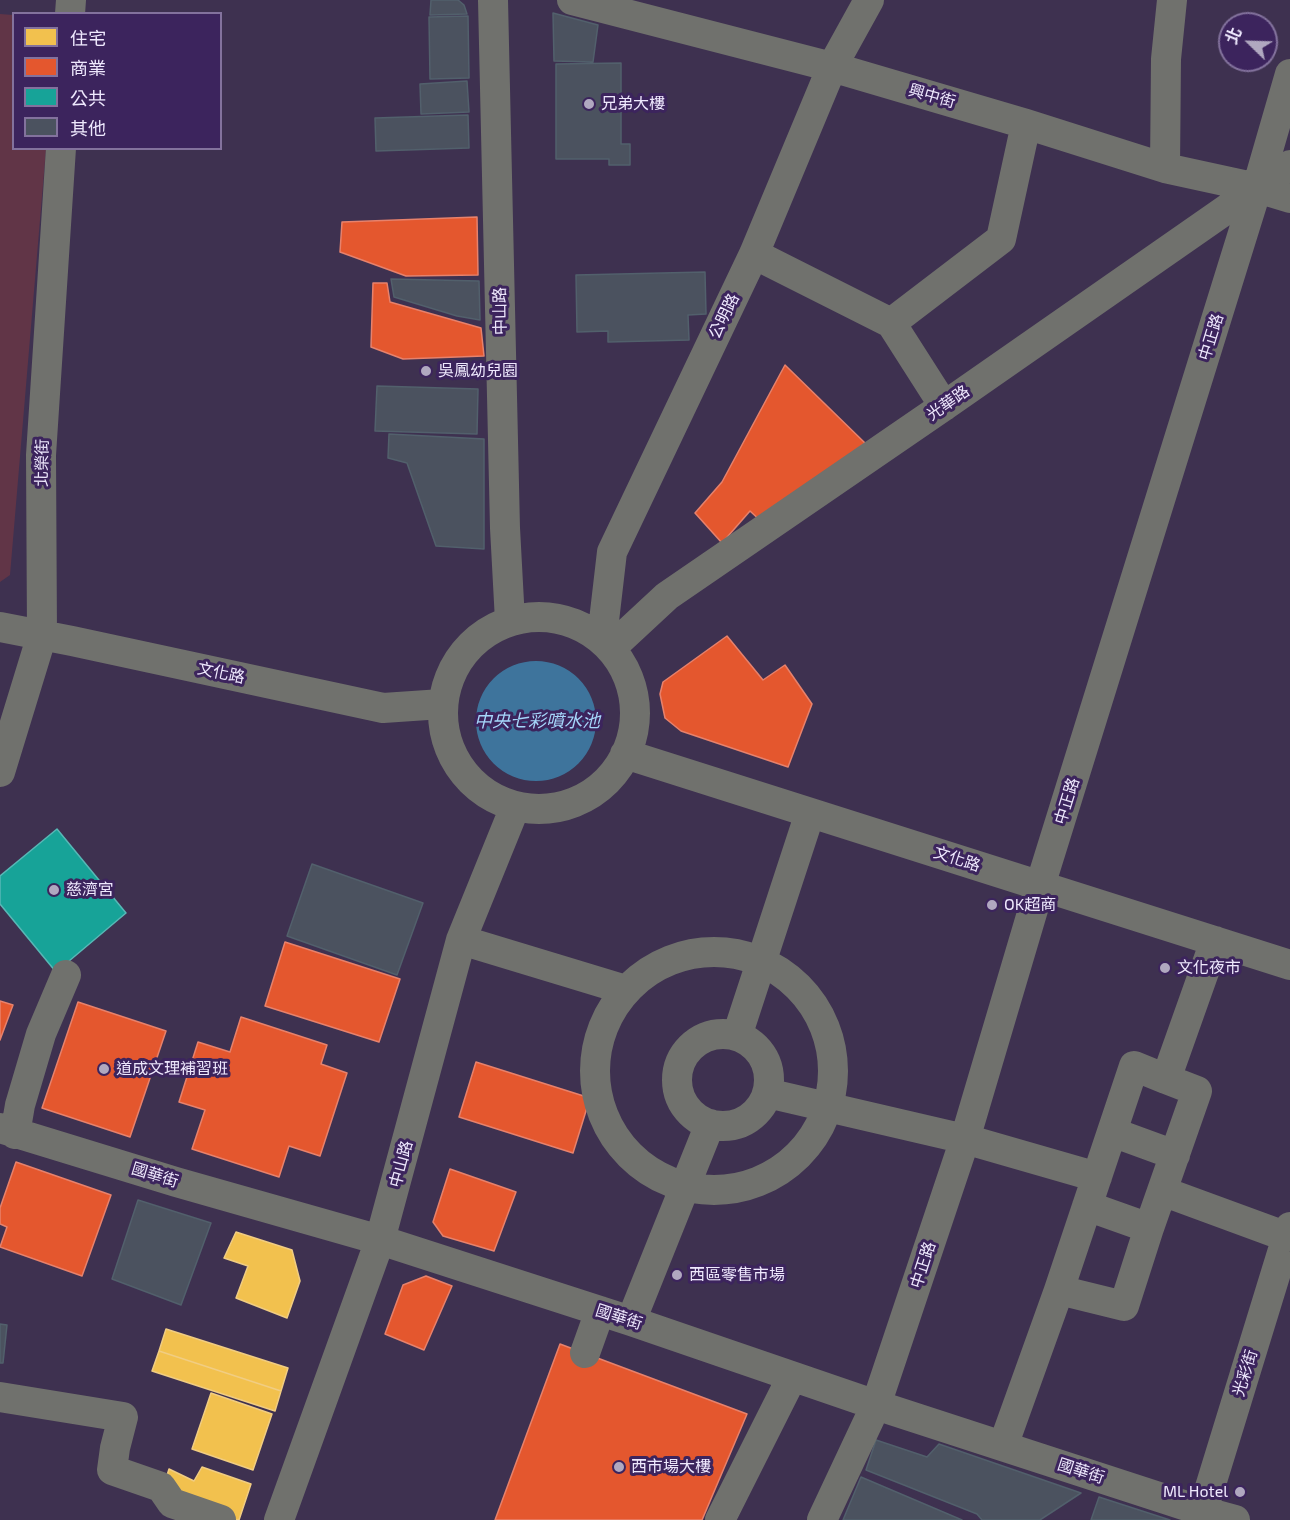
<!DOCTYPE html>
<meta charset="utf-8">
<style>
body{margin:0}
#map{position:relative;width:1290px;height:1520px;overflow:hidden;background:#3e3150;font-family:"Exo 2","Noto Sans TC",sans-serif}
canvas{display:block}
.legend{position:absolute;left:12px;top:12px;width:210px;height:138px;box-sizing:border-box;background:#3c245d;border:2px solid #83729d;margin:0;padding:8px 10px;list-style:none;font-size:18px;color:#eee8fd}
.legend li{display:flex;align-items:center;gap:12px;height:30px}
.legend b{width:30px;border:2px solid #83729d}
.north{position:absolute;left:1218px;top:12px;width:60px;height:60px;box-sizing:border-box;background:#3c245d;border:2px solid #83729d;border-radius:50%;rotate:293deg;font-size:16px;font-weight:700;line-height:24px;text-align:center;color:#eee8fd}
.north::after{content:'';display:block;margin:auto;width:21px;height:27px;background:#b0a8c0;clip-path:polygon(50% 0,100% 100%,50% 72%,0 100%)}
</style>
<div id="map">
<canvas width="1290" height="1520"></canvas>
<ul class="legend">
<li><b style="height:16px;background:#f2c14e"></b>住宅</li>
<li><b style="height:16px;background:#e4572e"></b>商業</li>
<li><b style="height:16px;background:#17a398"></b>公共</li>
<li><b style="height:16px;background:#4b525f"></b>其他</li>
</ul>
<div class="north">北</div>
</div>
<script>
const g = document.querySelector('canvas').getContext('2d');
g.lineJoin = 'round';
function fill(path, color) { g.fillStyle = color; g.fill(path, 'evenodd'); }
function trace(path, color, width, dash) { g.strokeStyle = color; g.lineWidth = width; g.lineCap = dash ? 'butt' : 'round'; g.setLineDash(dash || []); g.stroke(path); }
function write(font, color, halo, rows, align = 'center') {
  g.font = font + ' "Exo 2","Noto Sans TC",sans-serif'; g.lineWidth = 6; g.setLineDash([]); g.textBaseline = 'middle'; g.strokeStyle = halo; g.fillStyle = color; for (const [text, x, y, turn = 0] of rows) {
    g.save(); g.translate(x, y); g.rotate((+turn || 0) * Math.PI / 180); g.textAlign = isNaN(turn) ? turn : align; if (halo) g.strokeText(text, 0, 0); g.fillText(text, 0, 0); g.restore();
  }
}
fill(new Path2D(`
 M0 14 13 15 14 148 46 149 10 575 0 582Z`), '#613547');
fill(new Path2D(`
 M476 721a60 60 0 1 1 120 0a60 60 0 1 1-120 0Z`), '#3e749c');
const homes = new Path2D(`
 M236 1232 292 1250 300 1281 287 1318 236 1298 248 1266 224 1258Z
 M166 1329 288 1368 281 1391 159 1351Z
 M159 1351 281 1391 275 1411 152 1371Z
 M211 1393 272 1414 253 1470 192 1449Z
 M202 1467 251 1484 239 1520H230L164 1485 169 1469 194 1481Z`);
fill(homes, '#f2c14e');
trace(homes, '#f1cd82', 1.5);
const shops = new Path2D(`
 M477 217 478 275 406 276 340 252 342 222Z
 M373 283H387L390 302 481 328 484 356 403 359 371 347Z
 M785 365 865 443 764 524 750 511 722 543 695 513 722 482Z
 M727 636 763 680 785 665 812 704 788 767 681 731 665 718 660 694 663 682Z
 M285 942 400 979 379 1042 265 1006Z
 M0 1001 13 1005 0 1040Z
 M78 1002 166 1031 130 1137 42 1108Z
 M241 1017 327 1045 321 1064 347 1073 320 1156 289 1146 279 1177 192 1149 205 1110 179 1102 198 1042 230 1052Z
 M476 1062 590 1098 573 1153 459 1117Z
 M16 1162 111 1195 82 1276 0 1247 7 1227 0 1224V1208Z
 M450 1169 516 1192 494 1251 443 1236 433 1222Z
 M426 1276 452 1286 424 1350 385 1334 403 1285Z
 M560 1344 747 1414 702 1520H495Z`);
fill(shops, '#e4572e');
trace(shops, '#e7826c', 1.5);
const public = new Path2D(`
 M57 829 126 913 56 972 0 904V876Z`);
fill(public, '#17a398');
trace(public, '#58b8b6', 1.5);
const building = new Path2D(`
 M431 0H458L464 5 467 14 430 15Z
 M553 13 598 25 593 62 554 61Z
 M468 16 469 78 430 79 429 17Z
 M621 63V144H630V165H609V159H556V64Z
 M467 81 469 112 421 114 420 84Z
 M468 115 469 148 376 151 375 118Z
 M705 272 706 314 688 315 689 340 608 342V331L577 332 576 275Z
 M391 279 479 281 480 320 457 316 394 297Z
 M377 386 478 389 477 434 375 431Z
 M389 434 484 439V549L436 546 407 463 388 458Z
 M312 864 423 903 397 975 287 936Z
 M138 1200 211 1223 181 1305 112 1279Z
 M0 1324 7 1325 3 1363H0Z
 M876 1440 927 1457 939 1444 1081 1493 1040 1520H982L977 1514 866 1470Z
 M861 1477 962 1520H843Z
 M1099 1497 1170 1520H1091Z`);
fill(building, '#4b525f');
trace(building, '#52606c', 1.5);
trace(new Path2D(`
 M493 0 505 528 510 621
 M572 0 832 67 1026 124 1165 168 1257 188 1290 198
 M70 14 71 0
 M1165 168 1166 59 1172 0
 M754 254 891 323 944 406
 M891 323 1001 239 1026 124
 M443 713a96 96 0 1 1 192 0a96 96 0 1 1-192 0Z
 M0 627 72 641 383 708 442 704
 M602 638 612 552 754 254 832 67 869 0
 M611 648 667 596 944 406 1290 165
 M625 754 1290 965
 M0 772 42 635 41 455 61 148
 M461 940 626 990
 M595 1071a119 119 0 1 1 238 0a119 119 0 1 1-238 0Z
 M677 1080a46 46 0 1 1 92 0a46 46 0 1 1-92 0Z
 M737 1036 810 813
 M1166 1079 1197 1091 1149 1228 1124 1306 1059 1290 1134 1066 1166 1079 1215 941
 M767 1093 965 1139 1097 1177
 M0 1128 176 1182 380 1240 631 1321 876 1405 1202 1511 1235 1520
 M1112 1132 1175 1155
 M15 1134 20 1105 41 1034 66 975
 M1162 1191 1287 1237
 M1087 1206 1149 1228
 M631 1321 710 1124
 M585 1353 600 1311
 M0 1397 123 1417 115 1448 112 1470 161 1487 172 1503 221 1520
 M1003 1446 1059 1290
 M279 1520 380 1240 461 940 515 807
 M720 1520 792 1377
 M822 1520 876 1405 965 1139 1040 886 1257 188 1290 74
 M1200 1520 1290 1227`), '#70716d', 30);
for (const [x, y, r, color] of [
 [589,104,6,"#b0a8c0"],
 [426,371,6,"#b0a8c0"],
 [54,890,6,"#b0a8c0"],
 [992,905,6,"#b0a8c0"],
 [1165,968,6,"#b0a8c0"],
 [104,1069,6,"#b0a8c0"],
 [677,1275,6,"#b0a8c0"],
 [619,1467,6,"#b0a8c0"],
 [1240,1492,6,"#b0a8c0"]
]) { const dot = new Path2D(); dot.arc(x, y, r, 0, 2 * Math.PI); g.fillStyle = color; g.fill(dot); trace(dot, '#3c245d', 2); }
write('16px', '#eee8fd', '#3c245d', [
 ["興中街",932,96,16],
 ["中山路",500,311,-91],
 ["公明路",724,316,-64],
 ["中正路",1211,337,-73],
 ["光華路",948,403,-35],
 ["北榮街",42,463,-89],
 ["文化路",221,673,12],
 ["中正路",1067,801,-73],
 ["文化路",957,859,18],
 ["中山路",401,1164,-75],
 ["國華街",155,1175,17],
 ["中正路",923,1265,-72],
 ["國華街",619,1317,18],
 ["光彩街",1245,1373,-73],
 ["國華街",1081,1471,18]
]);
write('16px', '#eee8fd', '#3c245d', [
 ["兄弟大樓",601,104],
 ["吳鳳幼兒園",438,371],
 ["慈濟宮",66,890],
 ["OK超商",1004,905],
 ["文化夜市",1177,968],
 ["道成文理補習班",116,1069],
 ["西區零售市場",689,1275],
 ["西市場大樓",631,1467],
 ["ML Hotel",1228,1492,"right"]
], 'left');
write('italic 18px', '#a5d6fa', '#3c245d', [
 ["中央七彩噴水池",537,721]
]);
</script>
